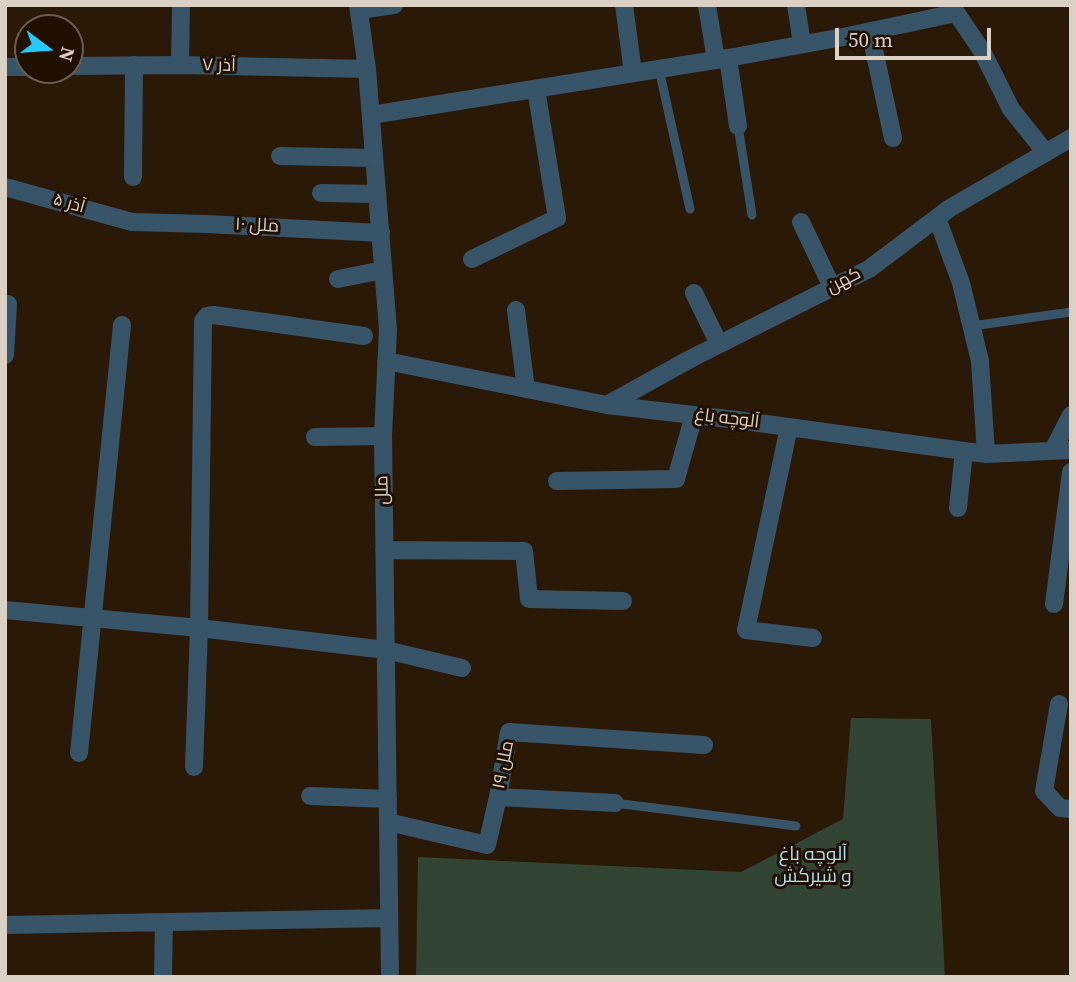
<!DOCTYPE html>
<meta charset="utf-8">
<style>
body{margin:0}
#map{position:relative;width:1076px;height:982px;overflow:hidden;background:#2a1906;font-family:"Source Serif 4",serif}
canvas{display:block}
.frame{position:absolute;inset:0;border:7px solid #dcd0c5;pointer-events:none}
.north{position:absolute;left:14px;top:14px;width:70px;height:70px;box-sizing:border-box;background:#201001;border:2px solid #6b5d4f;border-radius:50%;rotate:106deg;font-size:19px;font-weight:700;line-height:28px;text-align:center;color:#dcd0c5}
.north::after{content:'';display:block;margin:auto;width:24px;height:32px;background:#25c9fe;clip-path:polygon(50% 0,100% 100%,50% 72%,0 100%)}
.scale{position:absolute;left:835px;top:28px;width:156px;height:32px;box-sizing:border-box;border:4px solid #dcd0c5;border-top:0;padding-left:9px;font-size:21px;line-height:24px;white-space:nowrap;color:#dcd0c5;-webkit-text-stroke:5px #201001;paint-order:stroke}
</style>
<div id="map">
<canvas width="1076" height="982"></canvas>
<div class="frame"></div>
<div class="north">N</div>
<div class="scale">50 m</div>
</div>
<script>
const g = document.querySelector('canvas').getContext('2d');
g.lineJoin = 'round';
function fill(path, color) { g.fillStyle = color; g.fill(path, 'evenodd'); }
function trace(path, color, width, dash) { g.strokeStyle = color; g.lineWidth = width; g.lineCap = dash ? 'butt' : 'round'; g.setLineDash(dash || []); g.stroke(path); }
function write(font, color, halo, rows, align = 'center') {
  g.font = font + ' "Source Serif 4",Cairo,serif'; g.lineWidth = 6; g.setLineDash([]); g.textBaseline = 'middle'; g.strokeStyle = halo; g.fillStyle = color; for (const [text, x, y, turn = 0] of rows) {
    g.save(); g.translate(x, y); g.rotate((+turn || 0) * Math.PI / 180); g.textAlign = isNaN(turn) ? turn : align; if (halo) g.strokeText(text, 0, 0); g.fillText(text, 0, 0); g.restore();
  }
}
fill(new Path2D(`
 M851 718 931 719 945 977H416L418 857 741 872 843 819Z`), '#324532');
trace(new Path2D(`
 M659 69 690 209
 M738 126 752 215
 M972 326 1071 312
 M615 803 796 826`), '#385469', 9);
trace(new Path2D(`
 M624 5 633 73
 M707 5 716 60
 M796 5 802 44
 M951 5 982 51 1011 109 1046 153
 M359 10 394 5
 M870 31 893 138
 M728 58 738 126
 M180 65 181 5
 M367 69 388 329 383 436 390 977
 M371 115 728 58 843 37 956 13
 M280 156 374 158
 M133 177 134 65
 M321 193 377 194
 M937 218 961 283 980 361 986 454
 M801 222 832 287
 M472 259 557 218 536 89
 M338 279 383 270
 M694 293 719 344
 M516 310 526 389
 M5 355 8 304
 M386 361 607 405 737 420 986 454 1071 450
 M607 405 692 358 869 269 950 208 1071 138
 M789 427 746 630 813 638
 M315 437 383 436
 M1053 450 1071 415
 M557 481 676 479 694 415
 M958 508 964 451
 M384 550 524 551 529 599 623 601
 M1054 604 1071 472
 M5 610 199 628 386 650 462 668
 M1059 704 1044 791 1060 808 1071 809
 M79 753 122 325
 M194 767 199 628 203 321 207 316 214 315 364 336
 M310 796 388 799
 M498 797 615 803
 M388 822 487 845 498 797 509 732 704 745
 M5 925 389 918
 M163 977 164 922`), '#385469', 18);
trace(new Path2D(`
 M70 66 180 65 367 69 358 5
 M5 67H28
 M5 187 132 222 207 224 381 233`), '#385469', 18);
write('18px', '#dcd0c5', '#201001', [
 ["آذر ۷",219,66,1],
 ["آذر ۵",69,204,16],
 ["۱۰ ملل",257,226,3],
 ["کهن",844,281,-27],
 ["آلوچه باغ",727,419,7],
 ["ملل",383,490,-91],
 ["ملل ۱۹",504,765,-79]
]);
write('19px', '#addff5', '#201001', [
 ["آلوچه باغ",813,855],
 ["و شیرکش",813,877]
]);
</script>
